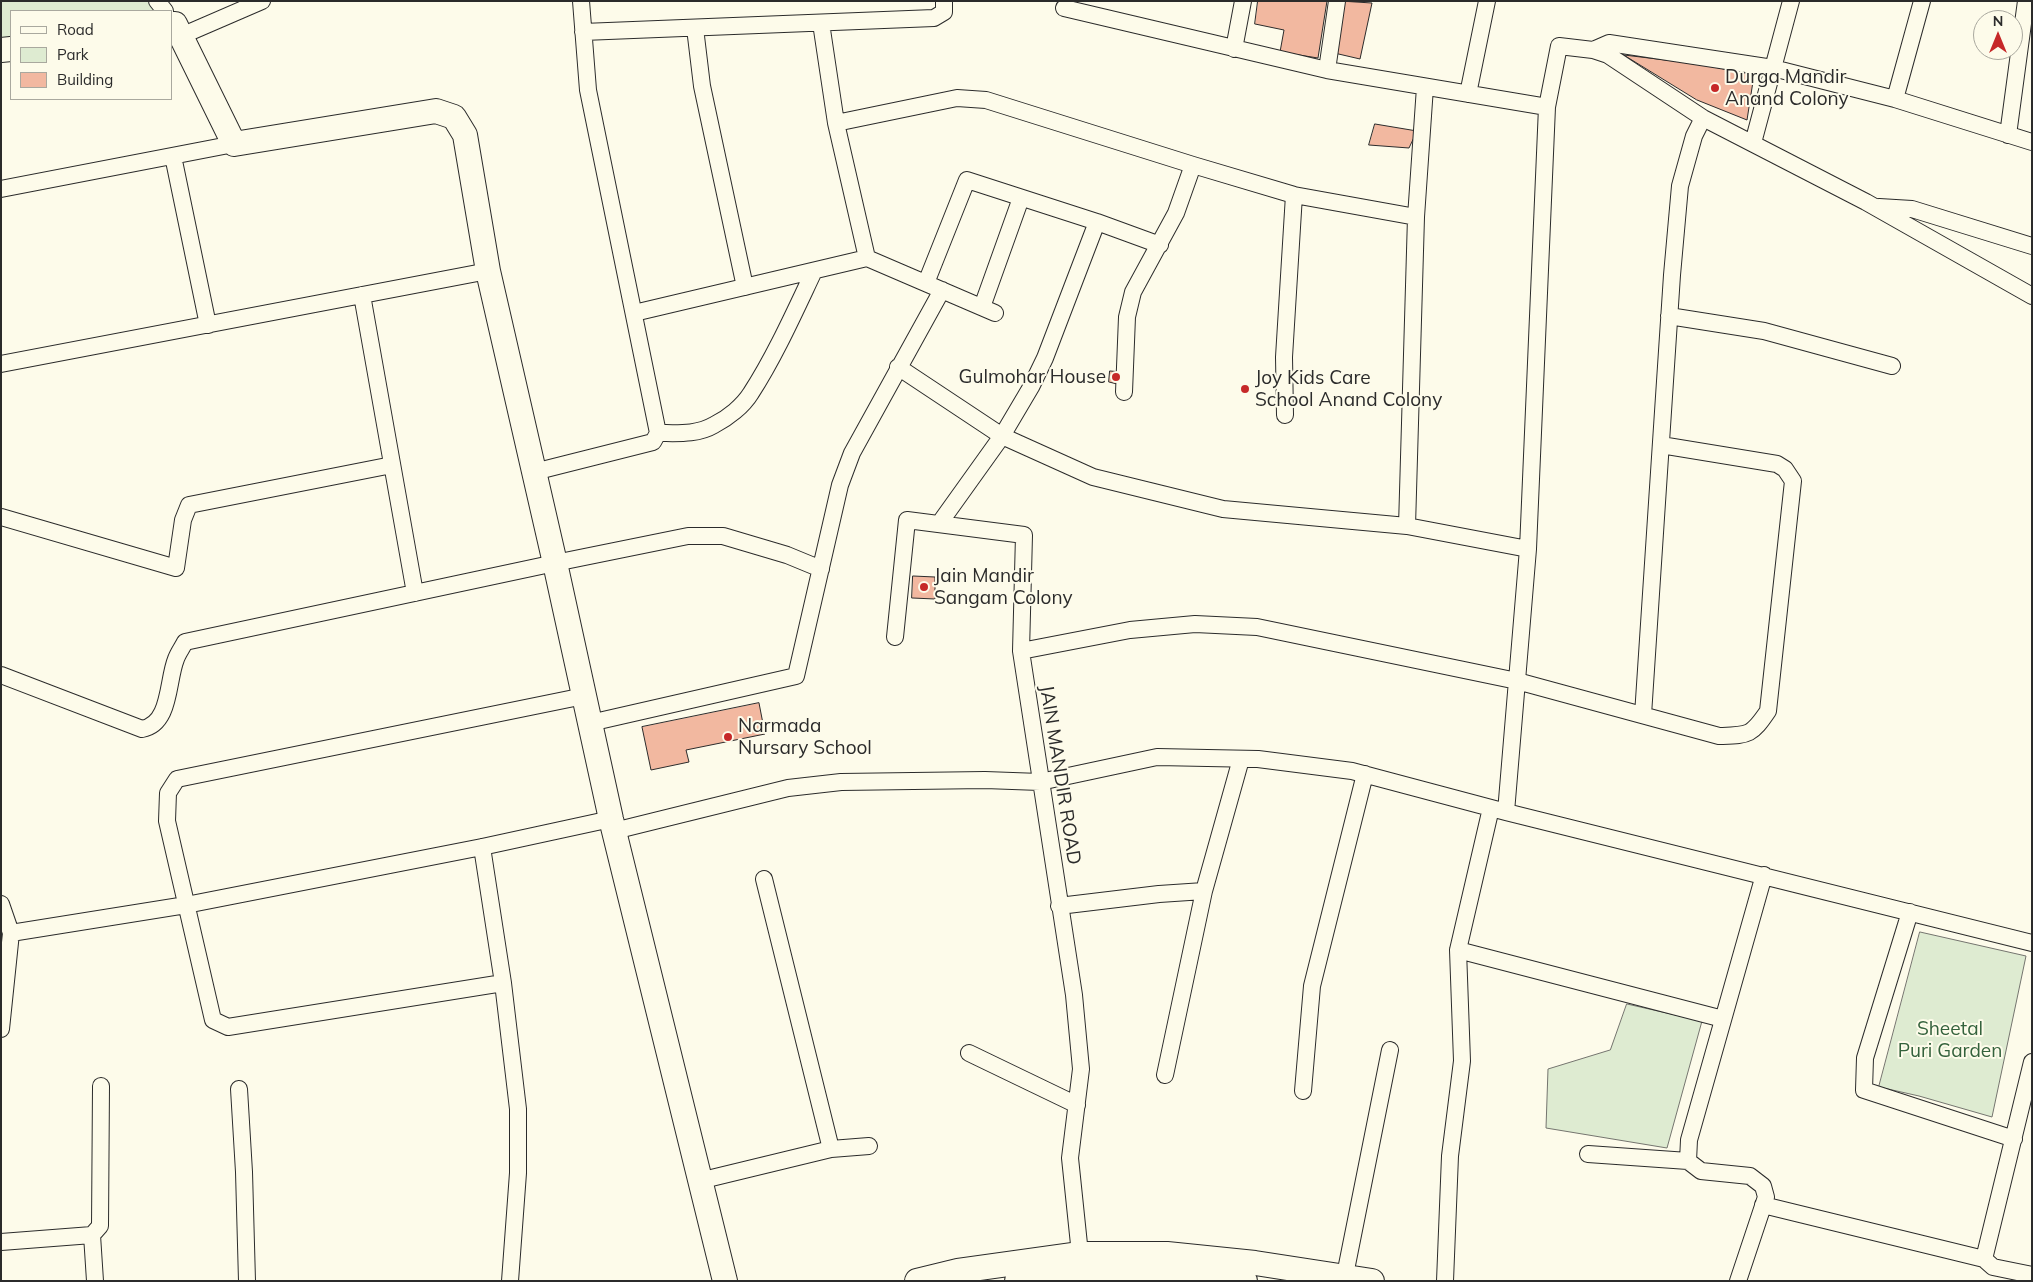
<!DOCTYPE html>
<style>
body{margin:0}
#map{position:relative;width:2033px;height:1282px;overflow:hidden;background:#fdfbea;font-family:Mulish,sans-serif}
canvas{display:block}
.frame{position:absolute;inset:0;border:2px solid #2b2b2b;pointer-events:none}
.legend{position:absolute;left:10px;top:10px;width:162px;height:90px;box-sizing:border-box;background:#fdfbea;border:1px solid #a9a89e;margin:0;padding:6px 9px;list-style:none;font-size:15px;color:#2b2b2b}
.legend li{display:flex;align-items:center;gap:10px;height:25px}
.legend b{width:25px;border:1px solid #a9a89e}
.north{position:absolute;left:1973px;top:10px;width:50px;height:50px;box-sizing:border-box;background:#fdfbea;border:1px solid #a9a89e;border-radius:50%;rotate:0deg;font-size:14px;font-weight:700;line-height:20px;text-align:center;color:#2b2b2b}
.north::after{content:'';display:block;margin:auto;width:18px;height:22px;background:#c62828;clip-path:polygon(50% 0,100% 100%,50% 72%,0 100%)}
</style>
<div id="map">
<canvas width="2033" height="1282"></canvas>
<div class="frame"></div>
<ul class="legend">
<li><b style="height:6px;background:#fdfbea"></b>Road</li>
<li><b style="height:14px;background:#deebd1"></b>Park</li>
<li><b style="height:14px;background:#f2b8a0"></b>Building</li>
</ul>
<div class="north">N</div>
</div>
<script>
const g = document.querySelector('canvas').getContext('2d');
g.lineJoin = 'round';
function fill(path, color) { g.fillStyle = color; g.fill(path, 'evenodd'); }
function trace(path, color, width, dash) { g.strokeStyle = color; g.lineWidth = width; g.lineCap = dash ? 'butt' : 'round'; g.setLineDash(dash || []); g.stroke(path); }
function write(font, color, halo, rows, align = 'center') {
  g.font = font + ' Mulish,sans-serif'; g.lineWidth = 4; g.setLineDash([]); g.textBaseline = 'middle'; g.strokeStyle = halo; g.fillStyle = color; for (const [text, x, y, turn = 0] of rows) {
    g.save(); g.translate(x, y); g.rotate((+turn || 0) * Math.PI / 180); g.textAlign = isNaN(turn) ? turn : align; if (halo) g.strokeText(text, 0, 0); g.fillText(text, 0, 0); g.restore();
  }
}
const green = new Path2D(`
 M1 1H149L159 11H11V37L1 38Z
 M1920 932 2026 956 1992 1117 1919 1096 1879 1087Z
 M1627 1004 1702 1021 1667 1148 1546 1128 1548 1069 1610 1050Z`);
fill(green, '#deebd1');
trace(green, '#74746e', 1);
const building = new Path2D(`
 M1258 1H1327L1318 58 1280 52 1284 30 1255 24Z
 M1340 1 1372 3 1360 59 1330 52Z
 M1624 55 1699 64 1754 75 1747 120 1697 100Z
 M1375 124 1417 131 1409 148 1369 145Z
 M1110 371 1123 372 1121 385 1109 382Z
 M913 576 935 577V599L912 598Z
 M759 703 765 734 686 750 689 762 651 770 642 727Z`);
fill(building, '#f2b8a0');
trace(building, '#2b2b2b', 1);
const street = new Path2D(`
 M157 1 165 11
 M1064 8 1327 70 1547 107
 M821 23 836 123 867 258
 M695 28 702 86 745 287
 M583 32 934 18 944 12V1
 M181 36 262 1
 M1234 49 1243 1
 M1593 50 1609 43 1773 68 1895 99 2032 142
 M1327 70 1337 1
 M1468 94 1487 1
 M1895 99 1922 1
 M836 123 957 98 986 100 1193 165 1294 195 1416 217
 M2008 135 2026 1
 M1753 143 1791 1
 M173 156 208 325
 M1 189 234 144
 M1879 207 1912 209 2032 246
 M926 283 967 180 1097 222
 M362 295 415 593
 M982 307 1021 198
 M634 313 867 258 995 313
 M1669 316 1764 331 1892 366
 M1 364 488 271
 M898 367 1002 436 1093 477 1223 509 1407 526 1528 549
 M1124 392 1127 317 1133 292 1176 213 1193 165
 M1285 415 1284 357 1294 195
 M658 433C677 433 697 435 714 425 728 418 743 406 751 393 775 356 795 311 814 271
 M534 472 653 442 658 433 588 90 581 1
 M1 517 176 568 183 520 189 505 392 465
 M939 524 1002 436 1031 387 1045 358 1097 222 1160 245
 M1407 526 1416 217 1425 87
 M895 637 907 520 1024 535 1021 651 1074 995 1081 1069 1070 1158 1080 1254
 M1021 651 1130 630 1195 624 1257 627 1517 681 1719 736C1749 735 1751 736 1768 711L1793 481 1785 469 1777 464 1661 445
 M1 675 142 729C171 724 167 681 176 659 178 653 182 648 185 642L555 563 688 536H723L787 555 821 569
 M1643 715 1672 275 1680 186 1694 136 1703 118
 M590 723 796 676 840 485 852 453 942 290
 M1491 808 1458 950 1723 1019
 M1506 812 1528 549 1547 107 1559 46 1593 50 1608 55 1703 118 1866 202 2032 296
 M614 831 788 788 841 782 985 780 1040 782 1157 757 1258 759 1352 771 1506 812 2032 943
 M482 847 503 983 518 1109V1173L510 1281
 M764 879 831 1149
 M1 904 11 933 1 1029
 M1059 906 1159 894 1204 891 1241 759
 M1910 912 1865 1058 1864 1090 2014 1139
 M11 933 186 905 482 847 611 819
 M503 983 228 1027 213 1020 167 821 168 793 177 779 584 696
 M969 1053 1077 1105
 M2032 1062 1984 1259 1993 1267 2032 1275
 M1165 1075 1204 891
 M239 1089 244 1172 247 1281
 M1303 1091 1312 986 1365 774
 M1588 1154 1688 1161
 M699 1181 831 1149 869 1146
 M1763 1205 1984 1259
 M92 1235 95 1281
 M1 1242 92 1235 100 1226 101 1086
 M1345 1275 1390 1050
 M1445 1281 1450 1156 1462 1061 1458 950
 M1738 1281 1766 1197 1763 1186 1750 1176 1701 1171 1688 1161 1689 1140 1764 875`);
const secondary = new Path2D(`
 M171 24H175L234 144 436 111 454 117 465 135 488 271 555 563 611 819 725 1281
 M1 50 11 49
 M917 1281 958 1271 1080 1254H1167L1255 1263 1372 1281
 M1017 1281C1071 1274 1133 1267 1188 1273 1207 1275 1226 1278 1245 1281`);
trace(street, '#2b2b2b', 18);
trace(secondary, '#2b2b2b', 26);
trace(street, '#fdfbea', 16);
trace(secondary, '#fdfbea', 24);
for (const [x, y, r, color] of [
 [1715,88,5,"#c62828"],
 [1116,377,5,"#c62828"],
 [1245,389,5,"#c62828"],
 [924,587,5,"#c62828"],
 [728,737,5,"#c62828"]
]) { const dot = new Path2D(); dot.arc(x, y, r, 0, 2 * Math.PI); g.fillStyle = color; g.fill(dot); trace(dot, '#fdfbea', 2); }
write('19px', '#2b2b2b', '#fdfbea', [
 ["Durga Mandir",1725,77],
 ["Anand Colony",1725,99],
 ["Gulmohar House",1106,377,"right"],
 ["Joy Kids Care",1255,378],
 ["School Anand Colony",1255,400],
 ["Jain Mandir",934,576],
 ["Sangam Colony",934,598],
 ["Narmada",738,726],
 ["Nursary School",738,748]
], 'left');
write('19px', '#2b2b2b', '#fdfbea', [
 ["JAIN MANDIR ROAD",1060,775,81]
]);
write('19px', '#34623c', '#fdfbea', [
 ["Sheetal",1950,1029],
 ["Puri Garden",1950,1051]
]);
</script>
